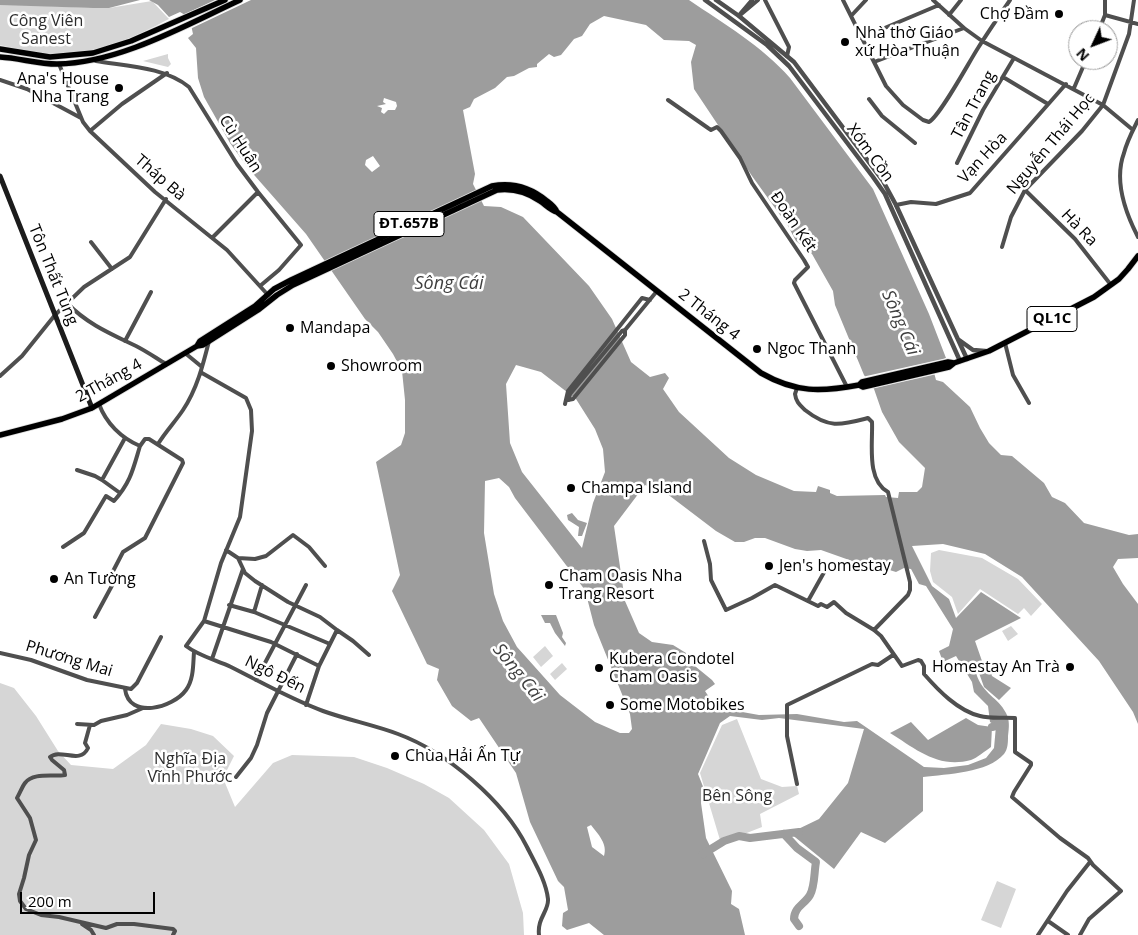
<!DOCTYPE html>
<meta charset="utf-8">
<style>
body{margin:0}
#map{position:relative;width:1138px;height:935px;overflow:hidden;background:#fff;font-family:"Open Sans",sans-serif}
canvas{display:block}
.north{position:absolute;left:1068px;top:20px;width:50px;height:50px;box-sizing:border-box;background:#fff;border:1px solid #999;border-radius:50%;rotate:227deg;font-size:14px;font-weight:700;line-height:20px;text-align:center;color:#000}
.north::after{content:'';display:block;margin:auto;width:18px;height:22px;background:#000;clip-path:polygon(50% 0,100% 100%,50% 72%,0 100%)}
.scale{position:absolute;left:20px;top:892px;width:135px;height:22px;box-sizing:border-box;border:2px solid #000;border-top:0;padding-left:6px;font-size:15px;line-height:18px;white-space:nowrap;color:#000;-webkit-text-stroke:4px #fff;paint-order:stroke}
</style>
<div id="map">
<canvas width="1138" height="935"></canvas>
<div class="north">N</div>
<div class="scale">200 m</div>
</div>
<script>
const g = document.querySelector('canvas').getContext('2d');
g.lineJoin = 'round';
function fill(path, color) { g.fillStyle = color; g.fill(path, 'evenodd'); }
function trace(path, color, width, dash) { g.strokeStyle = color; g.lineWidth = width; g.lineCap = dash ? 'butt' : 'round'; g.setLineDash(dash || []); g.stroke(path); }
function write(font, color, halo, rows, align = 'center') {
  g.font = font + ' "Open Sans",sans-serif'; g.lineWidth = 5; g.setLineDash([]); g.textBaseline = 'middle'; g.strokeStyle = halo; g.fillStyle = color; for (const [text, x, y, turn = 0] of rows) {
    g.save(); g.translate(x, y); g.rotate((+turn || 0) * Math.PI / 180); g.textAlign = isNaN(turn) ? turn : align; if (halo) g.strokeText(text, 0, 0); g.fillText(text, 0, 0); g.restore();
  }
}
fill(new Path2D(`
 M152 1 169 19C135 37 100 53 61 54 40 55 20 50 0 45V4L93 8H109Z
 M168 54V58L171 64 168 67 143 61Z
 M939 550 982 558 1018 579 1042 604 1031 616 1024 608 1018 614 980 589 958 614 952 597 933 582 930 571 931 553Z
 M1011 626 1018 634 1008 641 1002 631Z
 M545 646 553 656 541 667 533 657Z
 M562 663 567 669 555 680 550 674Z
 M0 683 14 688 36 716 58 751 71 765 113 769 146 745 161 724 191 729 213 736 234 756 223 778 235 807 273 763 292 755 354 757 387 768 424 784 449 798 484 830 509 864 523 913 524 935H0Z
 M737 719 761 779 782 787 797 786 799 794 760 814 762 827 739 836 720 840 700 773 722 725Z
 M997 881 1016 889 1001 928 981 920Z`), '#d6d6d6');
fill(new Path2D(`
 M0 0H140L109 8H93L0 5Z
 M149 0H689C724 24 762 46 790 78L873 189 929 314 946 358 932 365 936 380 943 382 970 407 980 428 989 443 1001 455 1012 456 1044 483 1052 497 1065 503 1084 523 1129 535 1138 534V558L1118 559 1113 567 1123 584 1138 604V724L1133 712 1099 661 1022 577 985 554 943 544 912 546 932 586 949 599 956 618 981 592 1021 618 975 641 982 661 990 670 992 676 1011 688 999 700 984 687 979 673H976C983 695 998 697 1006 713 1010 720 1009 728 1008 736 1008 742 1008 749 1004 754 988 773 947 774 923 777V811L885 843 861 832 834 869 790 833 819 819 848 783 864 729 779 718 762 720 730 716 720 723 698 774 704 789 701 803 706 838 732 891 731 904 739 909 745 935H604L589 923 567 930 562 926 563 913 568 910 564 887 558 881 530 822 516 773 479 718 471 721 452 706 437 680 439 669 427 664 392 591 400 575 376 462 401 445 405 433V400L402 371 393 354 378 332 365 319 306 234 248 168 230 143 204 97 198 78 196 48 188 38 193 34C191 24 190 17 180 12L169 17 158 5ZM604 16 646 25 664 40 689 41 696 45 691 62 694 89 752 176 788 226 796 241 812 254 833 291 835 305 864 375 874 389 882 412 899 442 925 468 922 487 917 492H899L898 498 886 497 885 495 837 496 830 493V490L818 486 816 492 794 491 756 475 729 458 679 412 663 389 669 378 665 373 650 377 631 362 612 319 589 286 523 217 501 207 484 206 473 184 475 174 463 110 470 107 474 99 495 88 507 77 514 76 529 68 537 67V64L549 54 554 57 561 55 574 39 582 36 590 24ZM384 98 396 102 397 106 395 110H388L384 114 381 112 382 108 377 106 386 104 383 102ZM373 156 380 166 372 172 365 165 366 160ZM516 365 541 372 576 399 595 429 603 449 605 472 593 503 582 548 522 472 510 443 506 384ZM499 478 509 487 515 498 585 590 594 625 630 714 632 729 629 733H620L595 722 560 695 517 647 503 621 494 594 484 533 485 481ZM645 485 666 493 716 531 735 542H744L755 538H765L795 549 807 551 821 550 869 567 873 565 896 572 904 568 911 569 919 584 926 586 953 629 949 646 939 651 943 662 956 656 972 682 974 692 988 706 990 722 996 726 994 748 986 758 968 765 944 768 924 767 857 721 844 722 797 714 759 715 731 710 727 707 719 712 705 691 715 684 712 680 690 662 686 653 673 645 652 642 639 633 625 601 614 526ZM591 825C598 834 608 844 604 856L592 847 587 827Z
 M572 513 578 520 587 523 582 536H578L579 527 568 520 567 515Z
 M541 615H556L563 633 562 637 566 643 565 646 555 633 550 623H545Z
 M966 718 978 725 992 727 991 747C985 751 977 758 971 760 938 769 916 749 890 733L911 722 928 740Z`), '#9d9d9d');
fill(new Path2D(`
 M215 0H251L190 29 188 22 181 16Z
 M947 358V360L935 366 937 374 871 389 862 377Z`), '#fff');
trace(new Path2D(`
 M992 727 996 726 1003 727
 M784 834 797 848 816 862C814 872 815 886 810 895 805 904 794 907 794 919L799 926
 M703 854 724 841 739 836 750 838 799 832`), '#9d9d9d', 8);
const primary = new Path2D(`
 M0 49 50 57 93 53 131 41 225 0
 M0 57C19 58 38 64 57 64 119 63 184 26 240 0
 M197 346 200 341 255 306 274 289 291 280 492 186C513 182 530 187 547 201 551 204 555 207 557 212
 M859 385 862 382 948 362 954 363
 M0 435 62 419 92 408 197 346 203 345 258 310 277 295 293 285 497 190C513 188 527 192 540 201 546 205 550 210 557 212L761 373C796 393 821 392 859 385L863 387 949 367 954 363 989 351 1094 297 1119 279 1128 269 1138 256`);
trace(primary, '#dbdbdb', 7);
trace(new Path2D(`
 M765 0 789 47 787 56
 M843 0 886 86 903 105 923 120 929 122C940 116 969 62 978 48 988 32 999 16 1010 0
 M933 0 964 28 982 41 1103 105 1133 130
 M740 14 752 0
 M949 15 961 0
 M1105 15 1138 24
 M739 16 758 0
 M851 16 866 0
 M1099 30 1105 15V0
 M861 38 939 5
 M96 61C126 66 165 67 189 87L237 164 258 192 301 245 279 270 260 286
 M874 62 964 28
 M59 64 83 122 90 131 155 192 227 250 268 295
 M1003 77 1048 104
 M0 80 27 89 81 118
 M1074 88 1086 60
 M869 99 882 116 915 143
 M668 100 708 128 711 130 717 127 721 131 740 158 752 183 804 260 808 267 795 280 794 283 846 385
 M1138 120C1133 130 1127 141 1124 153 1114 180 1125 212 1138 237
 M90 131 122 104 167 73
 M957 163 983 110 1014 58
 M1025 190 1075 239 1111 285
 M896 205 911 202 936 204 970 193 1066 84
 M213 237 258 192
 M91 242 112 269
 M1002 247 1011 217 1025 190 1082 131 1103 105 1129 34 1134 0
 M67 303C87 324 111 334 136 346 146 351 156 358 166 364
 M125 341 151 292
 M1005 343 1013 375 1029 403
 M185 353 202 367
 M202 373 246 398 251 410 252 431 240 517 221 563 204 621 186 646C199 656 216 660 231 667 261 682 290 699 323 711 348 720 374 725 398 734 447 752 504 801 527 847 535 863 546 881 548 899 549 911 537 918 539 935
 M0 376 22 356 55 315 84 287 130 257 166 199
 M797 388 795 394C796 402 800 405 805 410 829 429 841 425 868 418L872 422C873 443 866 480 888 492L910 582V590L908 595 874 630
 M568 400 573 399 625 335V330
 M569 400 570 394 622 331 625 330 657 291
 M99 404C106 423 121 438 140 446L145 439H149L182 460 183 463 145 538 123 552 110 577
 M565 404 568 391 642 298 650 300
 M158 444C166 431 175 422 183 410 197 389 203 365 209 341
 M77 470 95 476 102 480 125 438
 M102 480 120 493
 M704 541 710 564 711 580 726 610 752 598 775 585 818 606 821 604 827 607 834 602 846 613 874 630 881 636 902 666 918 660 921 661 924 666V674C938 690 958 711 980 716 991 719 1003 717 1015 718V752L1031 763V765L1014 792 1012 797 1060 838 1088 858 1093 865 1121 891 1089 919 1080 935
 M63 547 84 533 106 496 114 501C131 482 133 469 140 446
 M226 550 238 558 245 573 255 581 288 602 320 617 337 630 319 666 306 705
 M238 558 255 559 266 556 293 535 309 547 325 566
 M808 601 827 567
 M229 605 254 612 330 644
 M254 612 262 585
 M95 617 115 580
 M204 621 271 642 319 666
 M337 630 353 641 369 655
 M0 653 31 660 87 680 131 689 137 683 161 637
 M212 659 243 569
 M256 680 306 585
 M125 689C129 720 173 708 186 690 194 679 193 664 194 652
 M77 724 94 725 101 721 127 715 143 708
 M90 725 85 743 88 748C80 765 61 748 50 757L52 760 64 770 65 775C53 777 33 772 25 783 22 787 20 793 17 798L30 818 36 840 29 855 24 878 19 894 20 901 26 909 41 915 59 917 106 928 117 924H134L173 929 175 931 173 935
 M236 777 251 758 257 745 267 713 297 654
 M797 784 787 736V705L872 664 878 665 893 655
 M1048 921 1068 935
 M82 924 91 930 94 935
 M1038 935 1067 891 1090 862`), '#4f4f4f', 4);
trace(new Path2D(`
 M705 0 767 45 789 66 873 177 885 194 960 361
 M716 0 739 16 794 62 883 181 896 205 967 359
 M959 340 973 350 985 351`), '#4f4f4f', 4.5);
trace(new Path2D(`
 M0 176 92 408`), '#1c1c1c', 5);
trace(primary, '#000', 5.5);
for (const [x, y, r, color] of [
 [1059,14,5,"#000"],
 [845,42,5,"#000"],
 [119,88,5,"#000"],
 [290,328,5,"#000"],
 [757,349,5,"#000"],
 [331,366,5,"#000"],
 [571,488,5,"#000"],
 [769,566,5,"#000"],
 [54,579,5,"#000"],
 [549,585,5,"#000"],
 [1070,667,5,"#000"],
 [599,668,5,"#000"],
 [610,705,5,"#000"],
 [395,756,5,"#000"]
]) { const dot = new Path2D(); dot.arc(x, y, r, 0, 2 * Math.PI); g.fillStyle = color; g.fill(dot); trace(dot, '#fff', 2); }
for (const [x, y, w] of [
 [409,224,70],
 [1052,319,50]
]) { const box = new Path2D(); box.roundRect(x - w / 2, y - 12.5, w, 25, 4); g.fillStyle = '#fff'; g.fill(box); trace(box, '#000', 1); }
write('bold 15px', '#000', null, [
 ["ĐT.657B",409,224],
 ["QL1C",1052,319]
]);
write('16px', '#000', '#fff', [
 ["Chợ Đầm",1049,14,"right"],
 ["Nhà thờ Giáo",855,33],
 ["xứ Hòa Thuận",855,51],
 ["Ana's House",109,79,"right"],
 ["Nha Trang",109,97,"right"],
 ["Mandapa",300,328],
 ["Ngoc Thanh",767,349],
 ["Showroom",341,366],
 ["Champa Island",581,488],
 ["Jen's homestay",779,566],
 ["Cham Oasis Nha",559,576],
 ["Trang Resort",559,594],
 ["An Tường",64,579],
 ["Kubera Condotel",609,659],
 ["Cham Oasis",609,677],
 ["Homestay An Trà",1060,667,"right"],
 ["Some Motobikes",620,705],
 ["Chùa Hải Ấn Tự",405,756]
], 'left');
write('16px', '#2d2d2d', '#fff', [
 ["Công Viên",46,21],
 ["Sanest",46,39],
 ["Nghĩa Địa",190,759],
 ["Vĩnh Phước",190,777],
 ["Bên Sông",737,796]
]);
write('16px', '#000', '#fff', [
 ["Tân Trang",974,105,-62],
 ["Cù Huân",240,144,57],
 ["Nguyễn Thái Học",1051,144,-50],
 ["Xóm Cồn",870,153,54],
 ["Vạn Hòa",983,158,-47],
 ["Tháp Bà",160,178,41],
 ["Đoàn Kết",793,222,56],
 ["Hà Ra",1079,228,46],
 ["Tôn Thất Tùng",53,275,68],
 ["2 Tháng 4",709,315,38],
 ["2 Tháng 4",109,381,-29],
 ["Phương Mai",69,659,17],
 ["Ngô Đến",275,675,26]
]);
write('italic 18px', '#3e3e3e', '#fff', [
 ["Sông Cái",449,284],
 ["Sông Cái",900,323,67],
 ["Sông Cái",518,673,51]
]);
</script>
